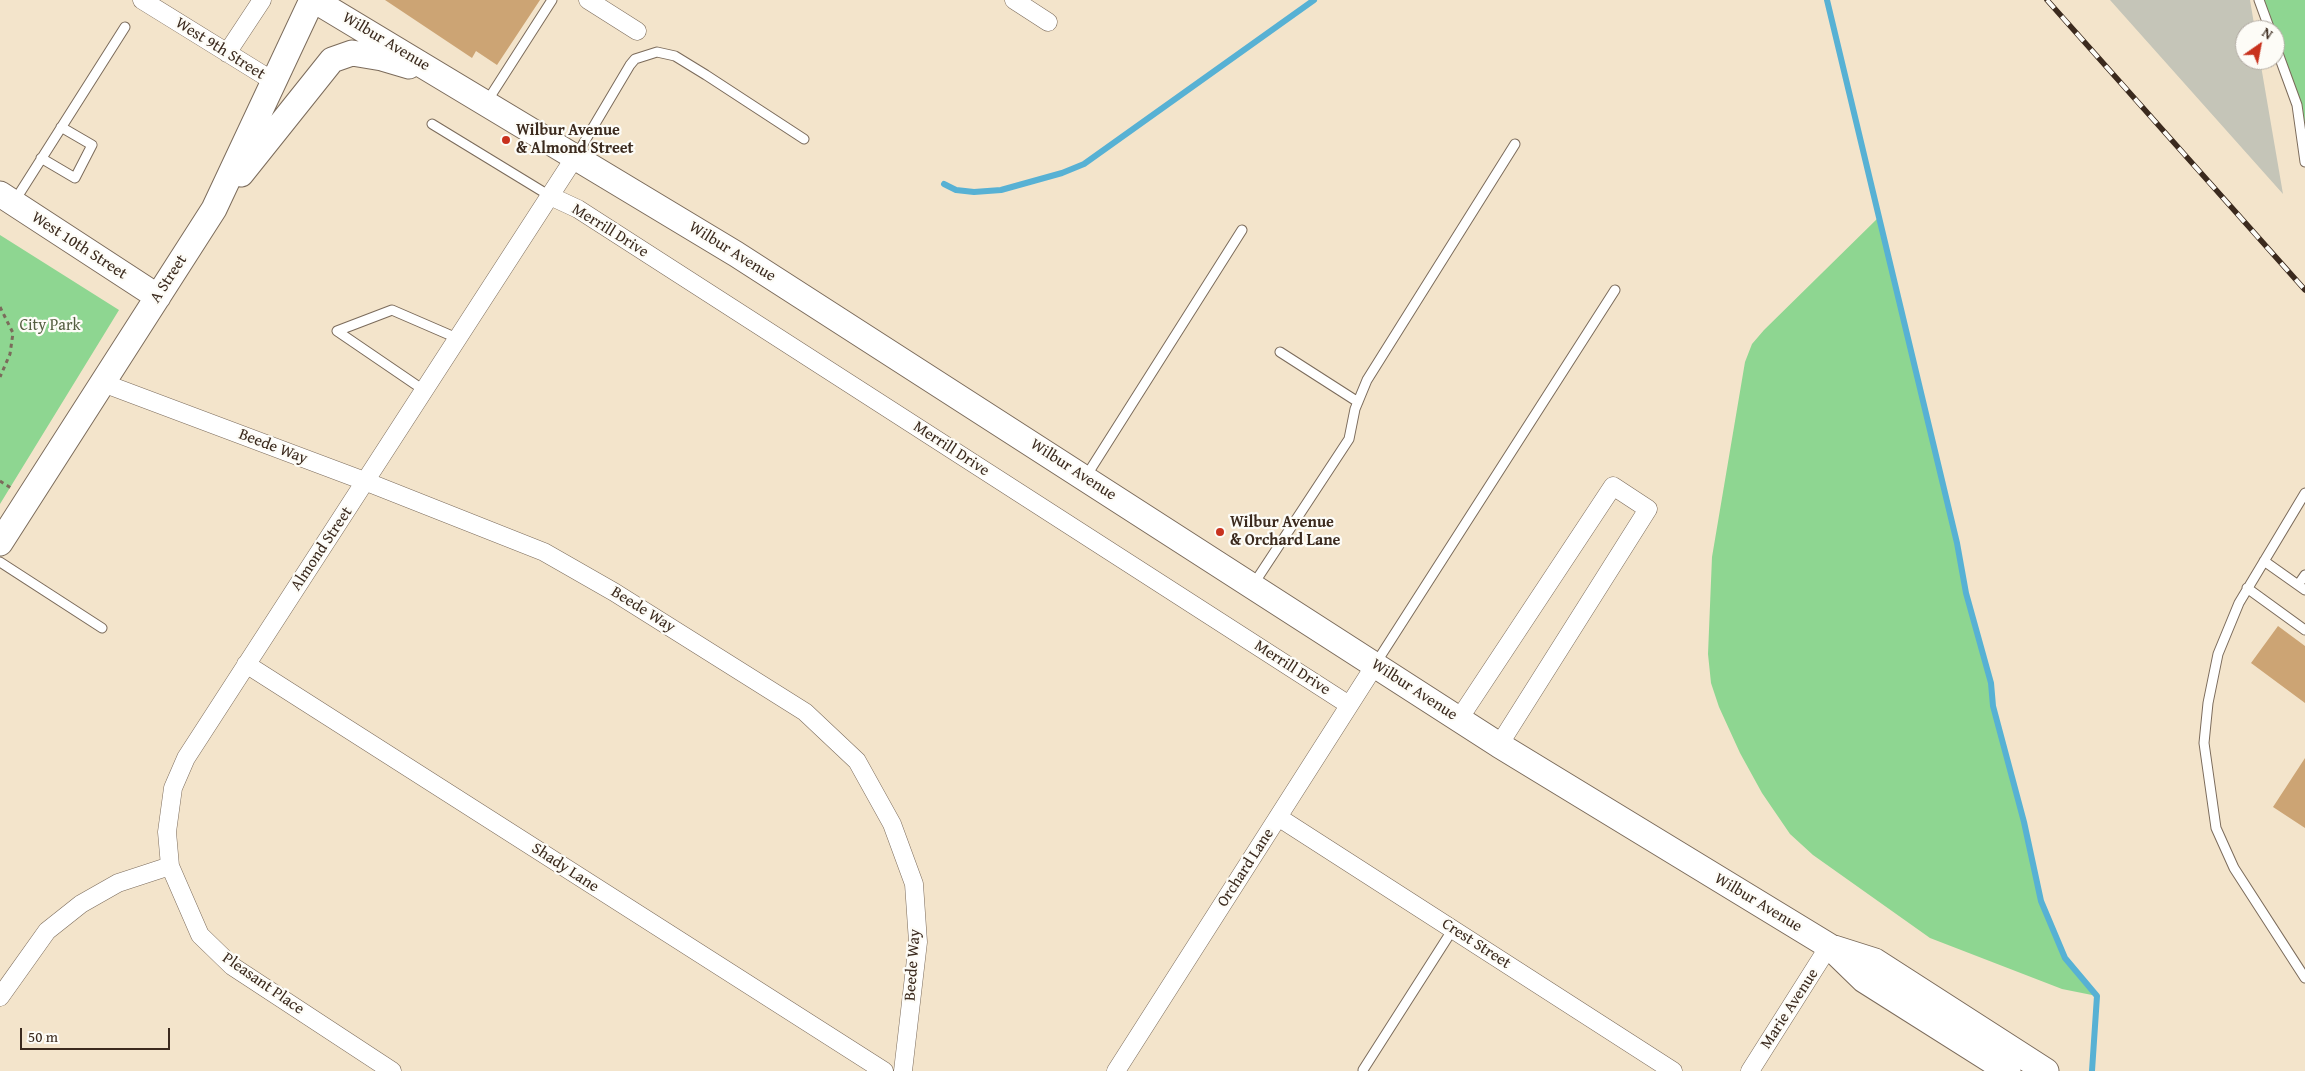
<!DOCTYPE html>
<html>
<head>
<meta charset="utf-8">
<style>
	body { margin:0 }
	#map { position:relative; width:2305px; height:1071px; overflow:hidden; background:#f3e4cb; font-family:"Gentium Book Plus",serif }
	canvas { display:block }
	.north { position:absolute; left:2235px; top:20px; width:50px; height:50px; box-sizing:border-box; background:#fdfcf7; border:1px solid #afa8a0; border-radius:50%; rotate:33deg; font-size:14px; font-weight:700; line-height:20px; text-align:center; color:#3b2a1e }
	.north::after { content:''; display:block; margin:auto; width:18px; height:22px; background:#c8321e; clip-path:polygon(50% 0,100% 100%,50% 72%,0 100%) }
	.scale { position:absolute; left:20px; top:1028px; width:150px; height:22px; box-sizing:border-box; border:2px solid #3b2a1e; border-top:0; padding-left:6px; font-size:15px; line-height:18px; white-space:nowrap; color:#3b2a1e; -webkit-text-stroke:4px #fdfcf7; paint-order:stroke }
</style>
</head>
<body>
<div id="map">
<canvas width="2305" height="1071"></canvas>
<div class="north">N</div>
<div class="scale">50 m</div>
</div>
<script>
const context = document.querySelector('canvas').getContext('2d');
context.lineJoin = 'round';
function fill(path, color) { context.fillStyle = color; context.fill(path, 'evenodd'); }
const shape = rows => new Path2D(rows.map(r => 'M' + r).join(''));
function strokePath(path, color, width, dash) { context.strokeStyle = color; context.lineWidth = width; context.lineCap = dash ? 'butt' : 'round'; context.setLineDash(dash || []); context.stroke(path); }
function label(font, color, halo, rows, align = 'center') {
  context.font = font + ' "Gentium Book Plus",serif'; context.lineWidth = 4.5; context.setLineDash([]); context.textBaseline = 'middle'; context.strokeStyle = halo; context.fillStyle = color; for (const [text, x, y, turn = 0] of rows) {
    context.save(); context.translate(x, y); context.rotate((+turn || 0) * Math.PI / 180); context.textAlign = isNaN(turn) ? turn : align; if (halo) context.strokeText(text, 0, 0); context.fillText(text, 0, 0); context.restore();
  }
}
fill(shape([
	[2110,0,2250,0,2255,30,2245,30,2245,60,2260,60,2283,194]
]), '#c5c5b8');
fill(shape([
	[2259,0,2305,0,2305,162,2297,105,2275,45,2275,30,2270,30],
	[1879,217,1957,543,1966,593,1991,683,1993,706,2024,822,2041,901,2065,958,2097,996,2062,989,1930,938,1813,855,1790,834,1762,793,1740,753,1719,707,1711,683,1708,654,1712,557,1745,362,1752,344,1764,330],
	[0,235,119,310,0,504]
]), '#8ed691');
strokePath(shape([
	[1827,0,1957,543,1966,593,1991,683,1993,706,2024,822,2041,901,2065,958,2097,996,2092,1071],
	[944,184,956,190,974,192,1001,190,1062,173,1084,164,1314,0]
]), '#57b1d4', 6);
fill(shape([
	[385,0,540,0,497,65,476,51,472,58],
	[2278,626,2305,646,2305,703,2251,663],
	[2305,758,2305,828,2273,807]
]), '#cca474');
const service = shape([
	[2259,0,2270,30],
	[2275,45,2297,105,2305,162],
	[486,103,552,0],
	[432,124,550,196],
	[576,156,630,65,635,59,657,52,675,56,706,75,804,139],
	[41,158,75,178,92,145,61,127],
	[14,202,125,27],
	[1280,352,1358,402],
	[425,391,337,331,392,310,459,339],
	[1085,478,1242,230],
	[2305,493,2239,603,2218,654,2208,703,2204,743,2216,828,2234,868,2305,978],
	[2264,561,2305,590],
	[0,562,102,628],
	[1253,585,1349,439,1355,409,1367,380,1515,144],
	[2298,585,2305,575],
	[2247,588,2305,630],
	[1376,663,1615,290],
	[1363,1070,1453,929]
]);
const minor = shape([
	[142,0,273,81],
	[588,0,637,31],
	[1014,0,1048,22],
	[227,53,262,0],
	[550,196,578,209,1349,705],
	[103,383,367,482,544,552,614,592,805,712,857,761,892,824,914,884,918,942,903,1071],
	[246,664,884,1071],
	[1459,719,1613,486,1648,509,1499,745],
	[1278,817,1673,1071],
	[170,866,200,935,232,966,392,1071],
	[0,997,47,931,81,904,118,883,170,866,167,832,173,788,186,758,575,157],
	[1116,1071,1375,665],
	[1750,1071,1829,946]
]);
const secondary = shape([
	[314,0,736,254,1499,745,1829,946,1864,980,2008,1071],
	[241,174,332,60,352,53,382,58,409,66],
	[0,194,158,297],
	[0,543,214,209,312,0],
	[1834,948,1875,961,2046,1071]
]);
strokePath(service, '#7b6b5b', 11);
strokePath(minor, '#7b6b5b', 19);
strokePath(secondary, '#7b6b5b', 27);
strokePath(shape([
	[0,307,13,333,10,354,0,377],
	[0,481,11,488]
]), '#7b6b5b', 3, [4, 4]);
strokePath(service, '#fff', 9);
strokePath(minor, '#fff', 18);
strokePath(secondary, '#fff', 25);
const rail = shape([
	[2047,0,2305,290]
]);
strokePath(rail, '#3b2a1e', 5.5);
strokePath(rail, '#fdfcf7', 4, [11]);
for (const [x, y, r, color] of [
	[506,140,5,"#c8321e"],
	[1220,532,5,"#c8321e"]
]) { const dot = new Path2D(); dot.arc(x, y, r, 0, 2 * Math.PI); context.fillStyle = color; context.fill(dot); strokePath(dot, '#fdfcf7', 2); }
label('16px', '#3b2a1e', '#fdfcf7', [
	["Wilbur Avenue",386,42,31],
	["West 9th Street",220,49,32],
	["Merrill Drive",610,231,32],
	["West 10th Street",79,246,33],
	["Wilbur Avenue",732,252,32],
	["A Street",169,279,-57],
	["Beede Way",273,447,21],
	["Merrill Drive",951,449,33],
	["Wilbur Avenue",1073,470,33],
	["Almond Street",322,549,-56],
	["Beede Way",643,610,32],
	["Merrill Drive",1292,668,33],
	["Wilbur Avenue",1414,690,33],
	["Shady Lane",565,868,33],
	["Orchard Lane",1246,868,-57],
	["Wilbur Avenue",1758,903,31],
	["Crest Street",1476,944,33],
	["Beede Way",913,965,-86],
	["Pleasant Place",263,984,35],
	["Marie Avenue",1790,1009,-57]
]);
label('bold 16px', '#3b2a1e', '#fdfcf7', [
	["Wilbur Avenue",516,131],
	["& Almond Street",516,149],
	["Wilbur Avenue",1230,523],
	["& Orchard Lane",1230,541]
], 'left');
label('16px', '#545e40', '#fdfcf7', [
	["City Park",50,326]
]);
</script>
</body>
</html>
